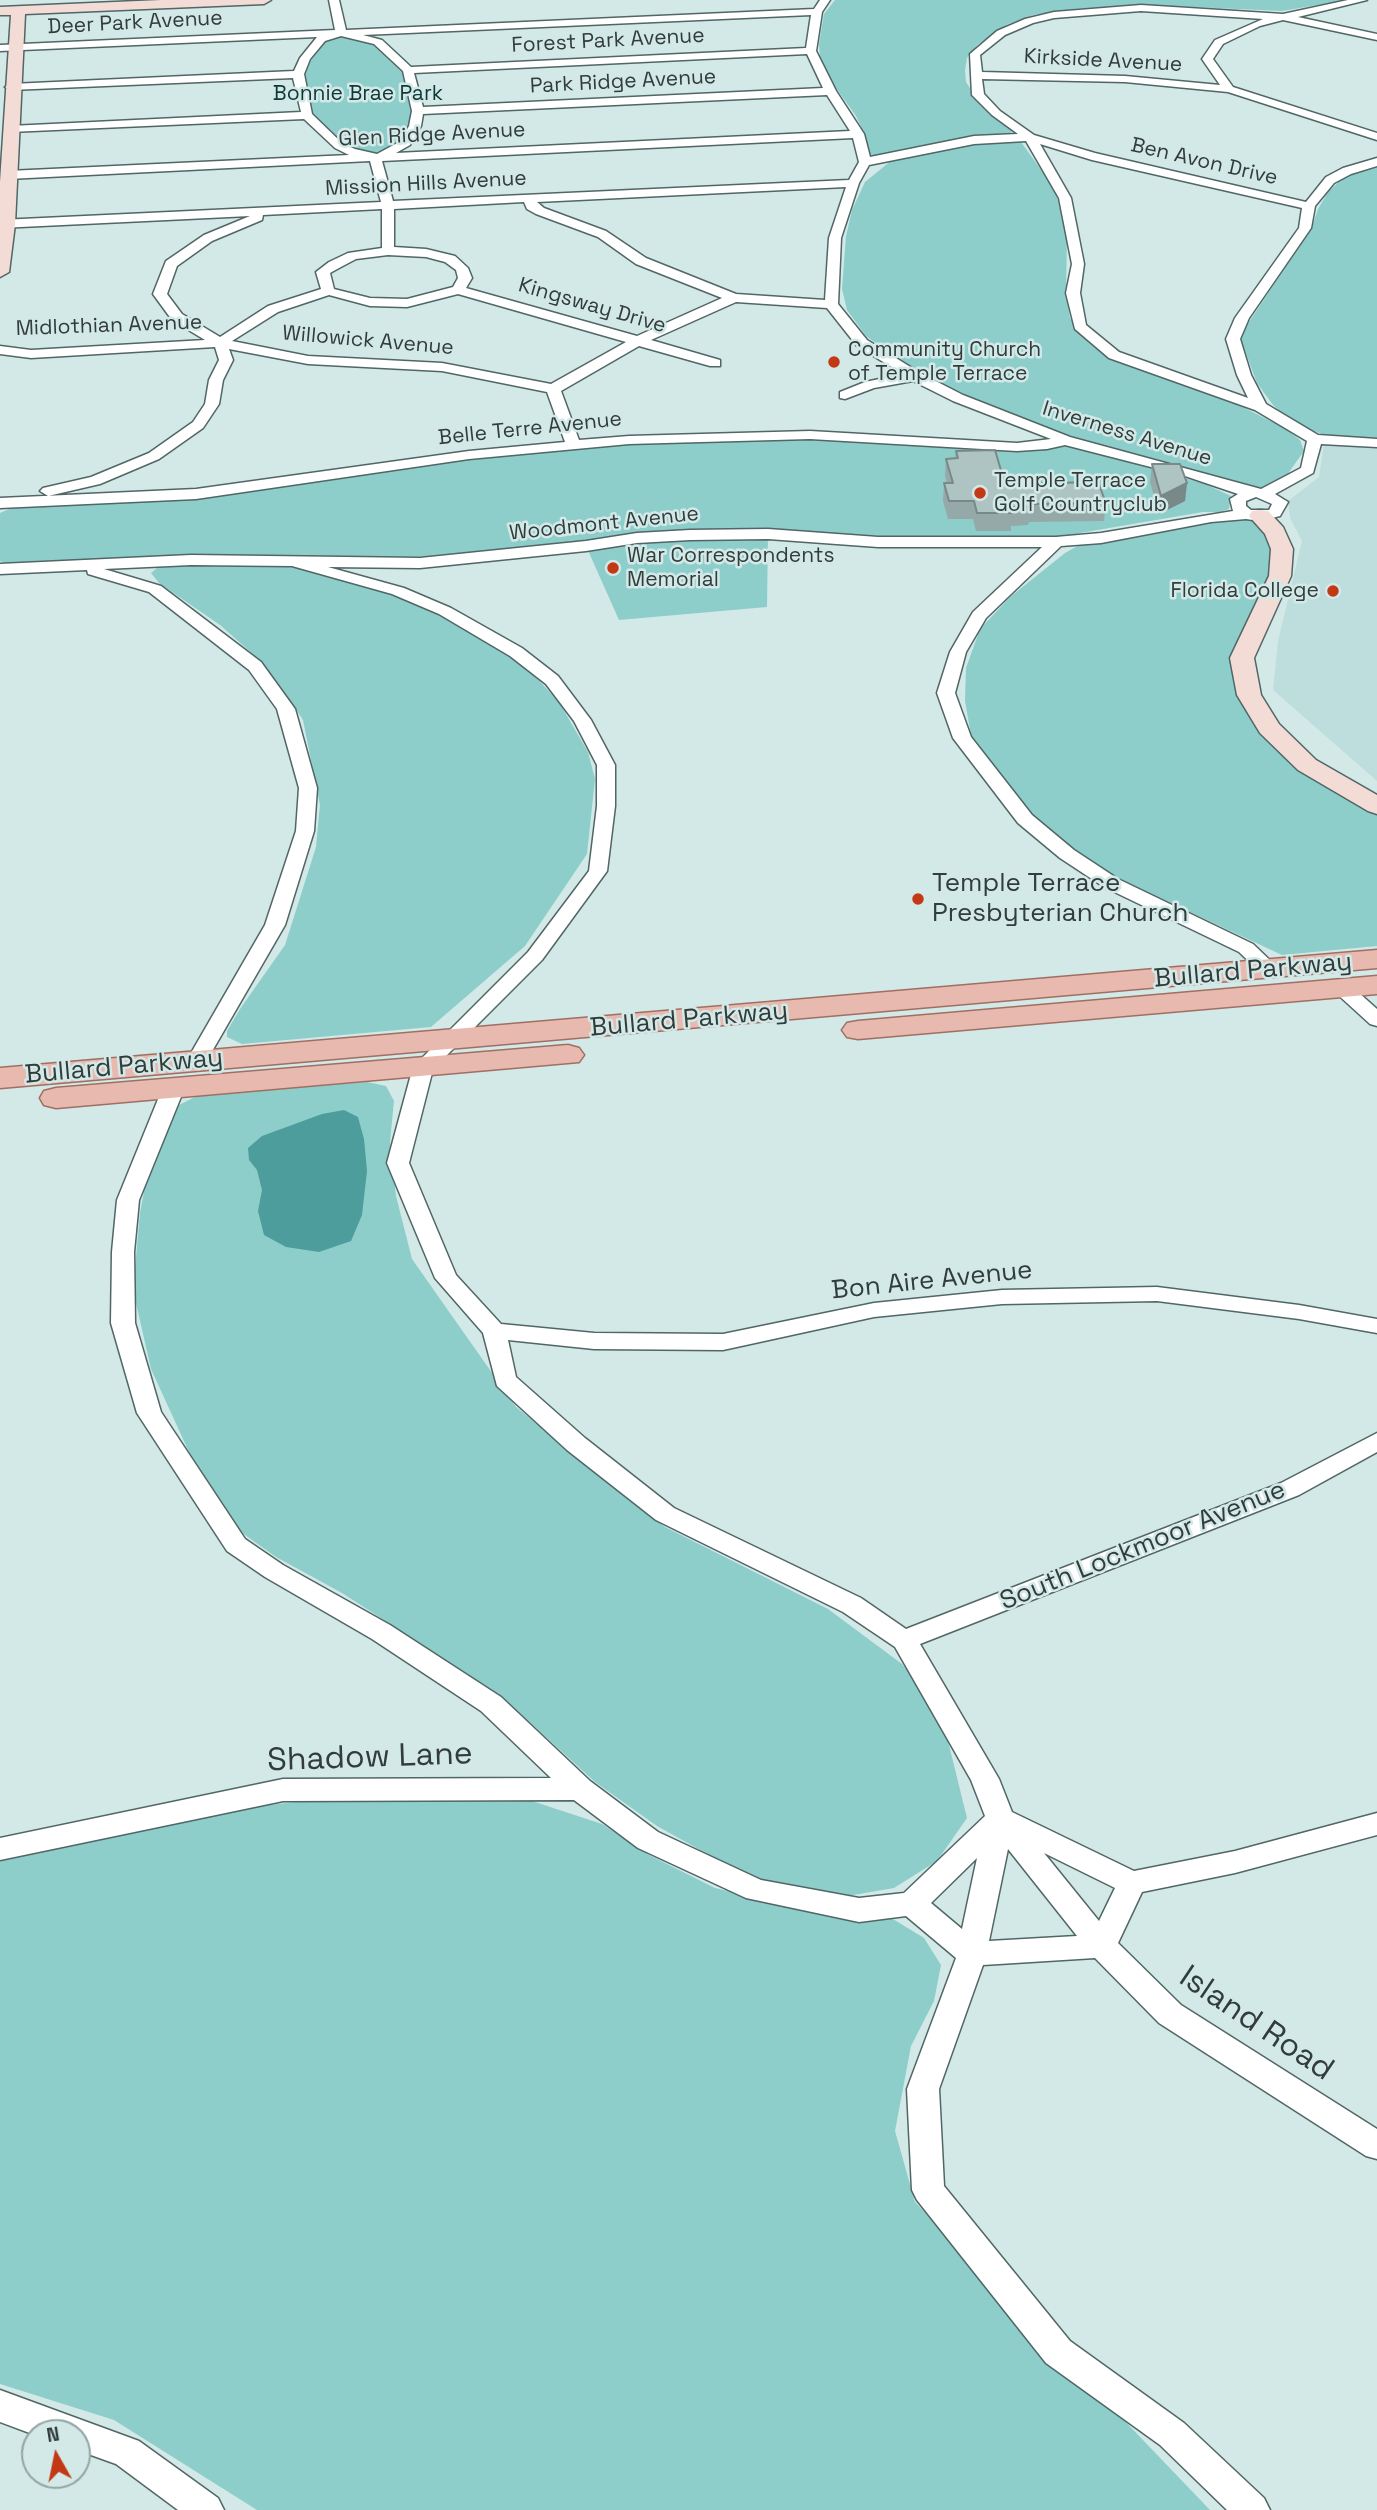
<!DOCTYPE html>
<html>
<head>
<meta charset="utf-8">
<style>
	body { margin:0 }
	#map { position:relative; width:1377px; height:2510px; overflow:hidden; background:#d2e9e8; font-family:"Space Grotesk",sans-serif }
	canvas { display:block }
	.north { position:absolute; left:21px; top:2419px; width:70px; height:70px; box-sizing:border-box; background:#d2e9e8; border:2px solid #92a4a3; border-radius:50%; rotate:351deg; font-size:19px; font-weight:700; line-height:28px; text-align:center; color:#323c3b }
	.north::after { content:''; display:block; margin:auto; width:24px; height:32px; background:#c33915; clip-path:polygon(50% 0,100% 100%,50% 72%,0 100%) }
</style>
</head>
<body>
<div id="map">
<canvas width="1377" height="2510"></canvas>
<div class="north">N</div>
</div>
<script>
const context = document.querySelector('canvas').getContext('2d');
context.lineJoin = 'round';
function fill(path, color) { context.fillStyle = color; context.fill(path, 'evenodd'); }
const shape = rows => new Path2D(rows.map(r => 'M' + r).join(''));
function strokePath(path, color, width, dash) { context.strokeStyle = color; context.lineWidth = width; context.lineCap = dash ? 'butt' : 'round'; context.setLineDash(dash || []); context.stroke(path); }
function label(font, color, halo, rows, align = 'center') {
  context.font = font + ' "Space Grotesk",sans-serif'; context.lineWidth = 5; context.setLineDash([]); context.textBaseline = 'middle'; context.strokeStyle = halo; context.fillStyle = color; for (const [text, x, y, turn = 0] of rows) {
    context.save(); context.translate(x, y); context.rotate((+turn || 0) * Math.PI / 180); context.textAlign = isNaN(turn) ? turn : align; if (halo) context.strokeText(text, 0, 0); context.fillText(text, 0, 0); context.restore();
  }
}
fill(shape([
	[1324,443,1377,446,1377,781,1273,690,1278,641,1302,541,1290,518,1288,501,1319,477]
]), '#bededd');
fill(shape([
	[835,0,1347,0,1282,11,1148,5,1075,9,1033,15,1008,24,977,45,967,58,965,70,966,82,974,94,1012,131,1008,135,884,156,873,156,867,152,864,133,856,116,826,74,820,57,819,44,824,14],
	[339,35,375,43,402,70,412,111,408,126,401,142,379,154,371,155,343,145,313,115,303,74,321,44,329,37],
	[1004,140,1021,142,1055,189,1067,236,1066,291,1070,318,1085,337,1110,356,1235,403,1288,430,1300,440,1304,451,1282,482,1269,489,1252,491,1058,432,978,401,935,381,910,368,866,336,847,310,842,289,846,236,852,210,865,182,892,160,949,147],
	[1377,165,1377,438,1328,436,1293,424,1273,405,1257,383,1241,340,1245,328,1312,227,1318,209,1328,192,1344,177],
	[810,438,1008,451,1073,446,1205,484,1231,496,1229,509,1219,512,1203,512,1080,533,1067,538,990,540,718,530,622,535,526,549,451,556,7,564,0,561,0,513,14,507,225,494,456,460,570,447],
	[1241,517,1260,521,1275,555,1237,692,1257,728,1281,752,1321,782,1377,815,1377,946,1282,955,1117,878,1076,853,1031,814,971,735,965,701,966,668,980,629,1010,597,1065,553,1081,544],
	[768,534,767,607,619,620,586,546,637,538],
	[176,564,276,565,330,573,380,588,432,609,521,661,559,702,588,752,595,779,587,854,525,946,431,1027,242,1044,227,1037,227,1031,240,1009,285,945,316,847,320,805,303,720,294,706,264,664,220,625,159,583,151,573,157,568],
	[367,1082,386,1086,394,1101,390,1142,396,1196,412,1259,516,1407,665,1527,828,1609,902,1664,931,1699,948,1741,967,1818,937,1861,894,1888,830,1899,751,1878,657,1826,595,1782,499,1694,342,1593,276,1557,238,1530,189,1452,151,1369,133,1290,140,1213,146,1181,179,1105,199,1095],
	[474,1794,529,1800,602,1824,649,1855,715,1888,809,1910,888,1916,924,1938,941,1965,934,2001,911,2046,895,2131,915,2202,1210,2510,257,2510,114,2420,0,2384,0,1857,250,1807,332,1798]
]), '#8dcecb');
fill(shape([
	[344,1110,358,1117,364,1139,367,1171,362,1215,351,1241,319,1252,286,1247,264,1235,258,1211,262,1190,257,1170,249,1160,248,1148,262,1136,322,1114]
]), '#4c9d9b');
const street = shape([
	[329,0,339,0,346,30,814,9,820,0,830,0,822,12,816,51,836,91,864,134,870,157,974,136,1018,134,992,115,972,95,970,54,997,31,1025,19,1054,12,1141,5,1283,14,1348,0,1367,0,1298,17,1377,34,1377,40,1283,20,1260,26,1223,44,1213,59,1233,87,1377,133,1377,140,1228,92,1125,82,982,79,984,94,1000,111,1034,135,1095,153,1306,202,1326,177,1343,168,1377,158,1377,166,1351,174,1334,183,1315,206,1311,228,1249,318,1240,339,1251,375,1266,404,1318,435,1377,439,1377,447,1321,444,1313,473,1275,494,1288,502,1280,516,1260,521,1246,519,1211,522,1101,543,1061,546,986,618,966,652,955,693,971,737,1032,815,1074,850,1118,879,1253,944,1275,965,1278,969,1275,973,1261,973,1239,952,1104,887,1060,858,1018,823,953,738,937,693,950,652,973,612,1042,547,878,547,768,539,690,540,637,543,586,551,420,568,328,567,404,588,451,608,522,648,558,676,591,720,615,765,615,806,607,871,542,960,433,1069,409,1163,456,1275,501,1324,594,1333,723,1334,874,1303,1002,1290,1157,1287,1299,1305,1377,1319,1377,1333,1299,1319,1157,1301,1002,1304,874,1317,723,1350,594,1349,508,1340,516,1377,585,1438,674,1508,861,1598,906,1629,1281,1483,1377,1433,1377,1452,1299,1495,920,1644,999,1779,1012,1812,1134,1871,1235,1851,1377,1813,1377,1835,1235,1873,1142,1892,1118,1943,1181,2005,1377,2129,1377,2159,1366,2156,1159,2023,1095,1958,983,1965,939,2089,944,2186,1070,2341,1184,2423,1264,2498,1270,2510,1227,2510,1160,2445,1046,2363,917,2200,912,2190,907,2089,956,1958,906,1916,859,1922,746,1898,638,1848,574,1800,283,1801,0,1860,0,1838,283,1779,551,1778,481,1711,372,1639,265,1577,227,1551,137,1413,111,1323,112,1252,117,1200,163,1087,167,1083,174,1081,181,1083,185,1087,139,1200,134,1252,135,1323,161,1412,245,1539,283,1565,390,1625,501,1697,590,1781,658,1832,761,1880,859,1898,904,1893,985,1816,971,1780,895,1647,843,1612,656,1520,567,1450,497,1386,483,1333,435,1278,387,1163,413,1067,528,952,589,871,597,806,597,765,574,721,546,684,510,656,439,614,392,594,292,566,191,565,104,569,161,586,261,662,295,709,317,788,314,831,285,925,207,1060,204,1064,197,1066,190,1064,187,1060,265,925,296,831,299,788,277,709,249,670,149,592,88,574,87,570,0,574,0,564,191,555,420,558,586,541,637,533,690,530,768,529,878,537,1056,537,1101,533,1233,511,1230,499,1238,494,1182,475,1065,445,1047,449,1017,451,810,439,629,444,469,459,196,499,0,508,0,498,196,489,469,451,565,442,547,392,442,371,308,364,229,349,233,360,223,380,219,404,203,428,159,459,100,484,48,496,40,491,43,488,91,477,149,453,193,422,205,404,209,380,219,360,215,347,31,358,0,354,0,346,31,350,205,340,172,320,153,294,166,261,204,235,250,216,0,228,0,220,381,202,370,161,8,179,2,175,8,171,349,155,335,148,304,119,10,132,4,129,10,126,301,112,293,78,11,90,5,87,11,84,294,71,300,58,317,37,0,51,0,45,335,30,329,0],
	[1141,11,1263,19,1215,40,1202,59,1220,85,1125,76,982,72,980,55,1005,35,1033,23,1054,18,1141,11],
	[811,15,806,48,411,67,382,40,363,35,811,15],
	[341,36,374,44,403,71,412,111,409,126,401,141,377,154,355,149,343,144,312,114,304,74,310,59,325,41,341,36],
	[807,54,823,88,423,107,414,73,807,54],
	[827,95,850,131,396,153,410,145,421,126,423,114,827,95],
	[853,138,859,162,849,180,393,201,382,161,853,138],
	[1026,141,1059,198,1072,264,1066,293,1075,329,1109,358,1255,410,1307,441,1301,468,1261,489,1070,437,963,395,920,373,867,340,838,304,841,238,859,183,869,165,974,144,1026,141],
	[1040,144,1092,160,1302,208,1299,228,1235,318,1226,339,1237,375,1248,398,1119,352,1086,325,1080,293,1084,264,1071,198,1040,144],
	[846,187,829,238,825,300,736,294,646,258,606,231,544,208,537,202,846,187],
	[524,202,527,209,536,214,598,237,636,264,722,298,637,336,466,288,472,278,468,268,455,256,426,249,394,247,394,209,524,202],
	[382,209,382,248,348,253,329,262,316,272,321,289,268,306,220,337,182,314,167,294,177,266,212,241,262,220,263,215,382,209],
	[388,255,426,257,445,262,456,270,458,278,453,287,407,299,370,298,334,289,330,273,339,268,356,259,388,255],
	[458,294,626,342,551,384,442,363,308,356,232,341,278,312,329,295,370,306,407,307,458,294],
	[736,302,827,308,857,346,903,374,865,382,840,392,840,398,845,399,874,388,913,381,953,401,1051,439,1017,443,810,431,629,436,579,440,561,391,639,346,710,366,720,366,720,360,651,340,736,302],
	[1256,497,1272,504,1269,510,1251,510,1246,506,1246,501,1256,497],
	[1008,1849,1077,1936,989,1941,1008,1849],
	[1044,1853,1115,1888,1099,1921,1044,1853],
	[977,1858,962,1929,931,1903,977,1858],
	[1343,983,1350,985,1377,1009,1377,1026,1370,1024,1336,993,1333,989,1336,985,1343,983],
	[0,2390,139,2441,218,2498,224,2510,178,2510,116,2464,77,2450,77,2433,35,2435,0,2422,0,2390]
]);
const secondary = shape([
	[161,0,271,0,264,4,25,14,15,224,9,272,0,277,0,182,11,15,0,15,0,7,161,0],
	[1260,510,1268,511,1283,527,1293,549,1291,576,1254,658,1261,695,1279,724,1316,760,1377,795,1377,814,1368,811,1298,770,1260,733,1237,695,1230,658,1269,576,1271,549,1265,534,1249,516,1252,511,1260,510]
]);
const primary = shape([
	[1377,950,1377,968,0,1088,0,1068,1377,950],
	[1377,976,1377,994,858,1039,847,1037,842,1030,847,1023,858,1021,1377,976],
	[568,1045,579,1048,584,1055,579,1062,56,1108,44,1105,40,1098,44,1091,56,1088,568,1045]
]);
strokePath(street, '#516665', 3);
strokePath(secondary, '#516665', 3);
strokePath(primary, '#9f6f63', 3);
fill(street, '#fff');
fill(secondary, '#f4dcd6');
fill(primary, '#e8b9ae');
fill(shape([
	[956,451,1005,484,1106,503,1104,521,1029,522,1028,525,1011,526,1011,531,976,531,973,519,948,519,943,501,944,483,947,483,945,476,946,459,955,458],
	[1152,464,1187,483,1185,501,1159,514,1150,482]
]), '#95a9a8');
fill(shape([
	[1187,483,1185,501,1159,514,1161,496]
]), '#798988');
const building = shape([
	[995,450,1005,484,1098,482,1106,503,1029,504,1030,507,1011,507,1012,513,977,513,974,501,949,501,944,483,953,483,946,459,958,458,956,451,995,450],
	[1152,464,1180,464,1187,483,1161,496,1152,464]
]);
fill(building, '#adc4c3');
strokePath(building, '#798988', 2);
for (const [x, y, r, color] of [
	[834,362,7,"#c33915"],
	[980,493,7,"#c33915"],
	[613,568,7,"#c33915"],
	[1333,591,7,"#c33915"],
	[918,899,7,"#c33915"]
]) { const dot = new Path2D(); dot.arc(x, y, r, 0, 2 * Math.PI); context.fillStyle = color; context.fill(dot); strokePath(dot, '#d2e9e8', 2.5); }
label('21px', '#323c3b', '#d2e9e8', [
	["Deer Park Avenue",135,23,-3],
	["Forest Park Avenue",608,41,-3],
	["Kirkside Avenue",1103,61,3],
	["Park Ridge Avenue",623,82,-3],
	["Glen Ridge Avenue",432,135,-3],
	["Ben Avon Drive",1204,162,13],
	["Mission Hills Avenue",426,184,-3],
	["Kingsway Drive",592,306,16],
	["Midlothian Avenue",109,326,-2],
	["Willowick Avenue",368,341,5],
	["Belle Terre Avenue",530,429,-6],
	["Inverness Avenue",1127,434,17],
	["Woodmont Avenue",604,524,-6]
]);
label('21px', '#0f3736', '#d2e9e8', [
	["Bonnie Brae Park",358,94]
]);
label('21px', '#323c3b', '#d2e9e8', [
	["Community Church",848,350],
	["of Temple Terrace",848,374],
	["Temple Terrace",994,481],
	["Golf Countryclub",994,505],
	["War Correspondents",627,556],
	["Memorial",627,580],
	["Florida College",1319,591,"right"]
], 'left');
label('26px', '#323c3b', '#d2e9e8', [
	["Temple Terrace",932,884],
	["Presbyterian Church",932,914]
], 'left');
label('26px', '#323c3b', '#d2e9e8', [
	["Bullard Parkway",1253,971,-5],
	["Bullard Parkway",689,1020,-5],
	["Bullard Parkway",124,1067,-5],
	["Bon Aire Avenue",932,1281,-6],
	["South Lockmoor Avenue",1143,1546,-22]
]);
label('32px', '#323c3b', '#d2e9e8', [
	["Shadow Lane",370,1758,-2],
	["Island Road",1256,2024,34]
]);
</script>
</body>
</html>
